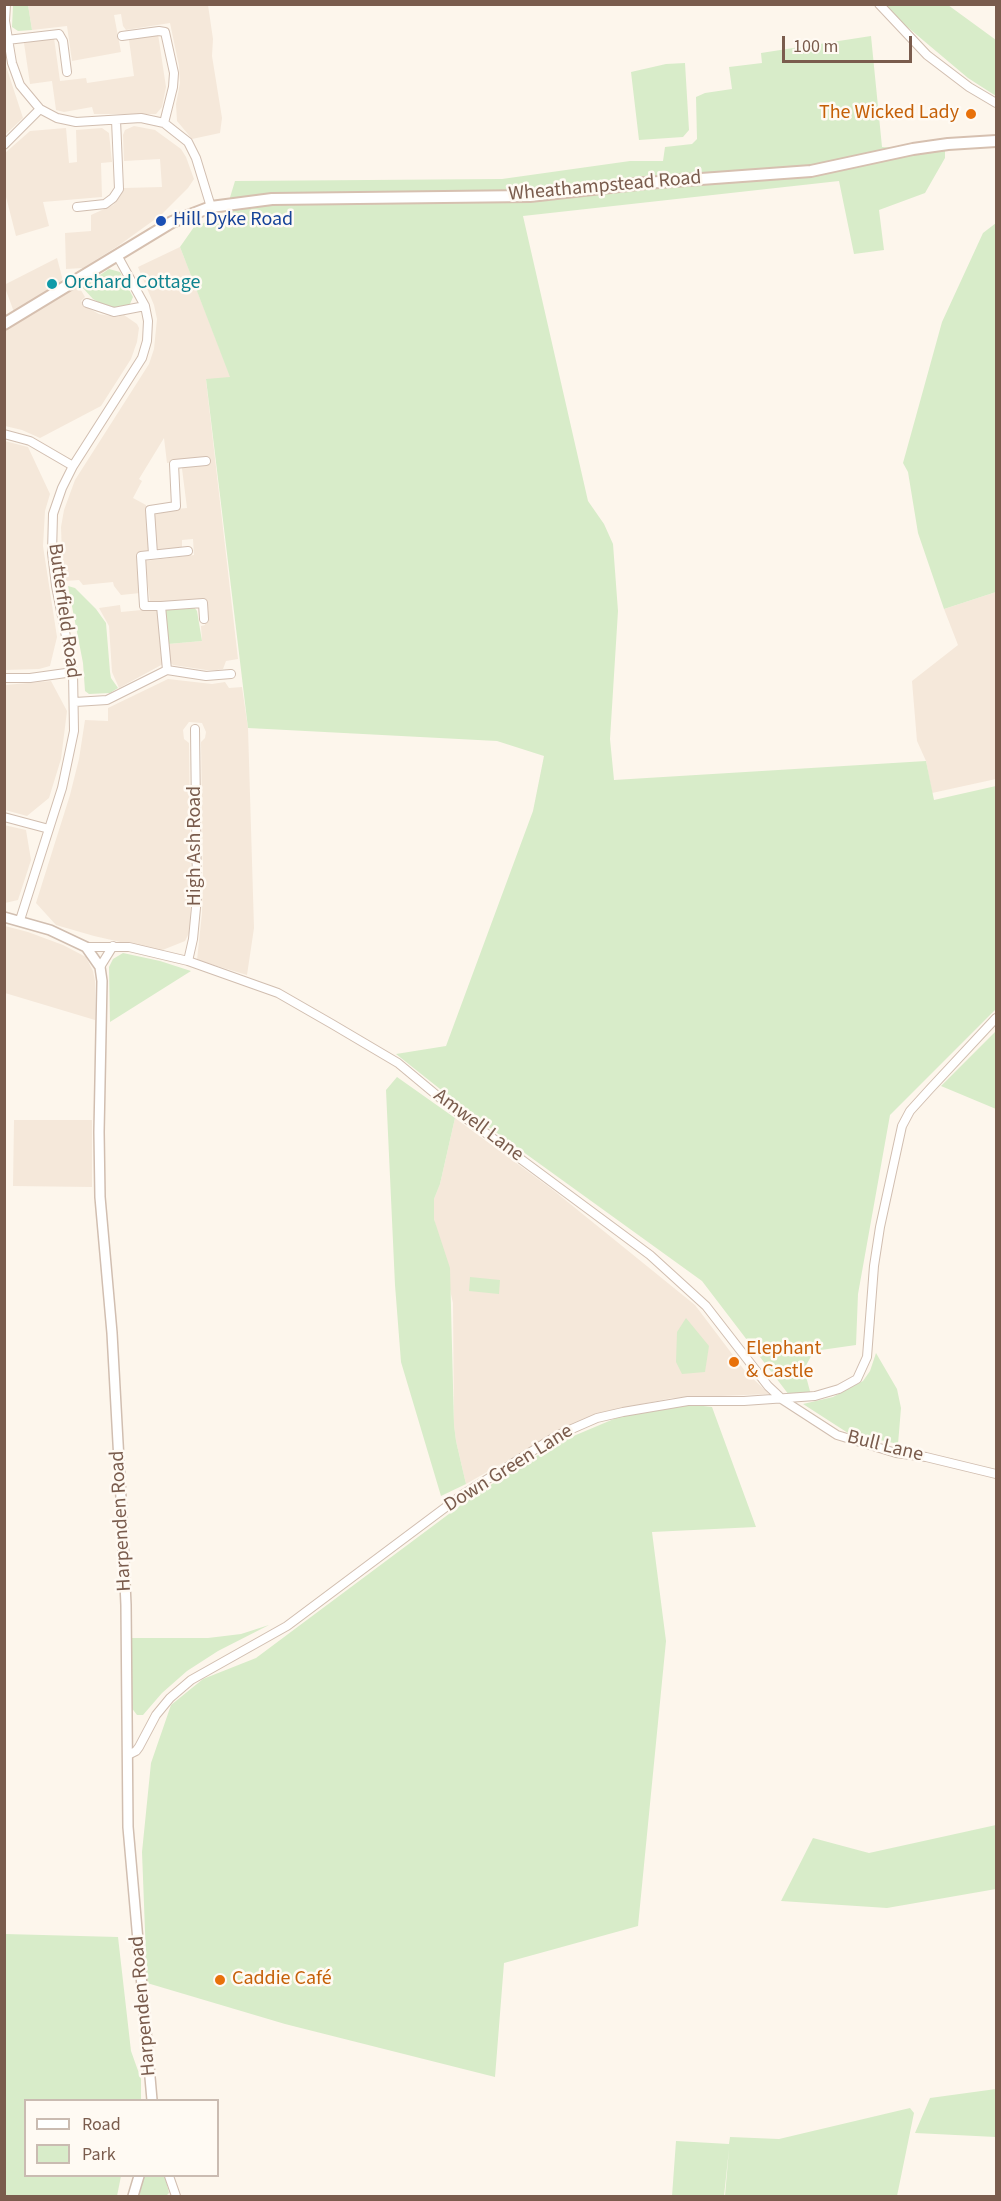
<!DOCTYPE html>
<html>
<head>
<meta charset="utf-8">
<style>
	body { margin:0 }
	#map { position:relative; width:1001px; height:2201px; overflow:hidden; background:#fdf6ec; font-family:"Source Sans 3",sans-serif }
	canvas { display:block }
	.frame { position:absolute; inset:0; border:6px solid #7a5c4d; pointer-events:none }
	.legend { position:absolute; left:24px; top:2099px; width:195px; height:78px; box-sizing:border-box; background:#fffaf3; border:2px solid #cabbb1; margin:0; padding:8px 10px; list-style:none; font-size:18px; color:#7a5c4d }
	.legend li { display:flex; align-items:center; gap:12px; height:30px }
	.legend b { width:30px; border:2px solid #cabbb1 }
	.scale { position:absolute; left:782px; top:36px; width:130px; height:27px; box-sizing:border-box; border:3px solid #7a5c4d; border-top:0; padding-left:8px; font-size:18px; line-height:21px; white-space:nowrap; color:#7a5c4d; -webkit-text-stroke:4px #fffaf3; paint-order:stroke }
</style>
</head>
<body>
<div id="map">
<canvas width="1001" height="2201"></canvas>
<div class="frame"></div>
<ul class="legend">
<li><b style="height:8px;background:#fff"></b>Road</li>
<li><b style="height:16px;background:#d8ecc9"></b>Park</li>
</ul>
<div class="scale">100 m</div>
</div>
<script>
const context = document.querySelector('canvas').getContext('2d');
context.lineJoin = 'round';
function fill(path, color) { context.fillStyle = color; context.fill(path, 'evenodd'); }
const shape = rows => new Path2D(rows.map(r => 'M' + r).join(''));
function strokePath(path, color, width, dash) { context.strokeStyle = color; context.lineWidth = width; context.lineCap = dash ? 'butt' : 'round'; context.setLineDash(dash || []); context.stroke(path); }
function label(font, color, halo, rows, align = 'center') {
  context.font = font + ' "Source Sans 3",sans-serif'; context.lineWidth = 5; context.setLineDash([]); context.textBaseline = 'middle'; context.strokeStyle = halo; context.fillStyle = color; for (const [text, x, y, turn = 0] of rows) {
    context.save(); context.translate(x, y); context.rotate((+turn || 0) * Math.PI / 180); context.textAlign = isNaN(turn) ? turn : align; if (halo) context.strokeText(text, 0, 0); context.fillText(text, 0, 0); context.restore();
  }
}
fill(shape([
	[28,5,208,5,213,39,212,56,222,118,220,133,192,139,177,121,176,104,180,83,179,66,170,23,126,30,123,26,121,14,114,15,121,52,72,61,67,26,32,30],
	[158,34,166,87,162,107,156,114,94,114,92,107,64,112,56,110,52,81,30,84,24,43,54,38,60,81,86,78,87,83,134,76,129,40],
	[5,63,23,118,5,135,4,135],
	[134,126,155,130,181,149,186,157,194,179,188,188,161,215,118,246,83,268,66,269,65,233,91,231,91,215,113,205,120,196,124,188,162,187,160,159,124,161,123,135,125,130],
	[66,128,69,163,77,162,76,130,102,128,109,133,112,162,101,163,102,197,43,202,49,226,16,236,5,193,5,153,30,131],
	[180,247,231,378,206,380,238,659,226,661,223,669,217,670,206,670,173,665,170,662,168,644,202,641,201,626,205,625,203,601,150,602,145,561,194,555,193,539,182,540,182,548,160,551,156,547,153,513,157,511,187,508,181,461,167,463,164,438,139,479,142,481,133,498,146,505,150,547,148,551,137,554,140,593,121,595,114,586,113,582,83,585,79,580,65,581,62,556,61,527,64,510,75,480,149,364,154,349,157,319,154,305,138,267],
	[57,258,62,277,61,284,14,312,4,285],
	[78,285,85,297,81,301,88,308,99,314,116,317,124,315,137,324,139,328,137,342,131,359,101,406,40,438,22,430,5,426,5,330],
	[5,441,28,447,50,494,45,511,43,546,57,637,50,666,39,669,5,670],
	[996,592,996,779,932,793,926,761,917,741,912,681,958,645,944,609],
	[120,605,121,612,152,609,157,611,163,664,119,688,112,672,109,626,99,608],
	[168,679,212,684,225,682,229,688,242,687,248,728,254,928,247,975,197,960,202,913,203,879,201,742,205,738,206,732,202,723,189,722,183,730,184,739,189,743,191,893,190,931,185,941,160,951,94,936,56,925,36,903,70,795,79,759,85,720,108,721,108,708],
	[51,681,67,711,61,759,49,798,27,816,5,810,5,685],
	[4,825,26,830,31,860,18,900,5,903],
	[5,926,28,932,63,945,86,957,93,971,95,981,95,1020,5,993],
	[455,1118,553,1190,695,1305,745,1371,769,1394,672,1398,608,1411,555,1433,466,1484,456,1441,454,1425,453,1303,434,1219,434,1199,440,1184],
	[14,1120,92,1120,92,1187,13,1186]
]), '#f5e8da');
fill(shape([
	[13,5,28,5,32,30,18,31,12,27],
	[886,5,948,5,996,40,996,96,968,78,905,25],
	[871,36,882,147,945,151,945,158,925,193,879,210,884,250,854,254,839,181,523,216,588,501,604,524,613,544,618,611,610,739,614,780,926,761,934,800,996,786,996,1009,890,1115,858,1294,856,1345,814,1351,804,1369,811,1395,789,1395,702,1281,479,1120,396,1054,446,1046,533,811,544,756,497,741,248,728,206,379,230,377,180,247,194,227,225,214,235,181,502,179,630,161,663,161,665,147,692,144,697,139,696,97,705,93,732,89,729,67,762,63,761,53],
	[685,63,689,130,683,137,639,140,631,72,666,64],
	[996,223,996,592,944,609,918,533,908,472,903,463,942,322,983,233],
	[109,269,120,272,133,297,130,304,123,308,114,309,107,307,93,299,82,287],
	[68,586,75,588,96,609,106,623,110,672,111,678,118,688,110,693,89,694,85,691,83,663],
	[194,607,197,611,202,641,168,644,165,610,168,608],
	[123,953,160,961,191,971,110,1022,109,967,113,959],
	[996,1031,996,1109,941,1086],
	[397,1077,455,1118,440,1184,434,1199,434,1219,450,1268,454,1425,456,1441,466,1484,441,1496,401,1362,395,1285,386,1090],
	[470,1277,500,1280,499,1294,469,1291],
	[686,1318,709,1346,705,1372,682,1374,676,1362,677,1332],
	[876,1353,897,1389,901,1408,898,1444,848,1433,803,1404,833,1397,863,1381,870,1371],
	[686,1404,712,1407,756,1527,652,1532,666,1641,638,1926,504,1963,495,2077,285,2024,147,1983,142,1852,151,1763,171,1705,203,1679,256,1658,473,1496,557,1443,628,1413],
	[269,1625,218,1651,187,1671,162,1693,143,1715,137,1715,131,1707,130,1638,208,1638,241,1634],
	[996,1825,996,1889,887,1908,781,1901,813,1838,869,1853],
	[5,1934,118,1937,131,2051,141,2079,141,2100,26,2100,26,2176,121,2176,117,2196,5,2196],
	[996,2089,996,2137,915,2133,930,2098],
	[910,2108,914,2113,897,2196,725,2196,729,2149,724,2196,672,2196,676,2141,729,2144,730,2137,779,2139],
	[143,2176,165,2176,169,2193,166,2196,139,2196]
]), '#d8ecc9');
const minor = shape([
	[6,4,5,21,12,63,20,85,40,109,57,118,76,122,141,118,164,123,188,142,196,158,211,207],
	[879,4,927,55,969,87,996,103],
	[122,36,159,31,165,32,174,73,173,87,164,123],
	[7,40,59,34,63,41,67,72],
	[4,145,40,109],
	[77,207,105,204,113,198,119,189,116,120],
	[87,303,114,312,145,306],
	[4,434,30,441,73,466],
	[153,554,150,510,176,506,174,464,206,461],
	[161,606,144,606,141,556,188,551],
	[167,670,161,606,203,603,204,619],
	[4,678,30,678,73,672],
	[75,702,107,700,167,670,206,676,231,674],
	[4,817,49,829],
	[20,920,62,788,74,731,73,672,56,586,52,553,53,514,62,488,73,466,142,358,147,341,148,321,145,306,117,255],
	[86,947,129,947,188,961,278,993,332,1024,398,1063,452,1108,650,1255,706,1306,768,1386,783,1400,837,1435,896,1453,926,1457,996,1474],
	[188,961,193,939,197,897,195,729],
	[100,967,113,946],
	[128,1755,136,1751,139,1747,156,1715,170,1698,191,1680,287,1626,462,1495,558,1435,597,1418,623,1412,688,1401,744,1401,815,1396,839,1389,857,1379,867,1357,874,1266,880,1227,902,1126,910,1111,929,1090,996,1018],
	[169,2176,176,2196]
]);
const tertiary = shape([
	[4,917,50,930,86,947,100,967,102,981,99,1132,100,1197,112,1333,122,1516,126,1605,128,1827,152,2100],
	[133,2196,139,2176]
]);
const secondary = shape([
	[4,324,172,222,211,207,272,199,530,196,646,183,811,171,913,149,948,144,996,141]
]);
strokePath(minor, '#d1beb0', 10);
strokePath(tertiary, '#d1beb0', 12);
strokePath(secondary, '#d6c0b0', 14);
strokePath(minor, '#fff', 8);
strokePath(tertiary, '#fff', 9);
strokePath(secondary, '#fff', 10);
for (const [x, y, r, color] of [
	[971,114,6,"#e8710a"],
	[161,221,6,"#1a4fb4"],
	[52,284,6,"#0f9aa8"],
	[734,1362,6,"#e8710a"],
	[220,1980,6,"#e8710a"]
]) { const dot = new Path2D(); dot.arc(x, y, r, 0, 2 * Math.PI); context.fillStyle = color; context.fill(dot); strokePath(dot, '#fffaf3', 2); }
label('20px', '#c56008', '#fffaf3', [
	["The Wicked Lady",959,114,"right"],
	["Elephant",746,1350],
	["& Castle",746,1373],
	["Caddie Café",232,1980]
], 'left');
label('20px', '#7a5c4d', '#fffaf3', [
	["Wheathampstead Road",605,187,-5],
	["Butterfield Road",63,611,82],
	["High Ash Road",196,846,-90],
	["Amwell Lane",478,1126,37],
	["Bull Lane",885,1447,14],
	["Down Green Lane",509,1469,-32],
	["Harpenden Road",122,1521,-93],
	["Harpenden Road",144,2006,-95]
]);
label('20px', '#164399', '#fffaf3', [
	["Hill Dyke Road",173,221]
], 'left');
label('20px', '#0d838f', '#fffaf3', [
	["Orchard Cottage",64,284]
], 'left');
</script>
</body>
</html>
